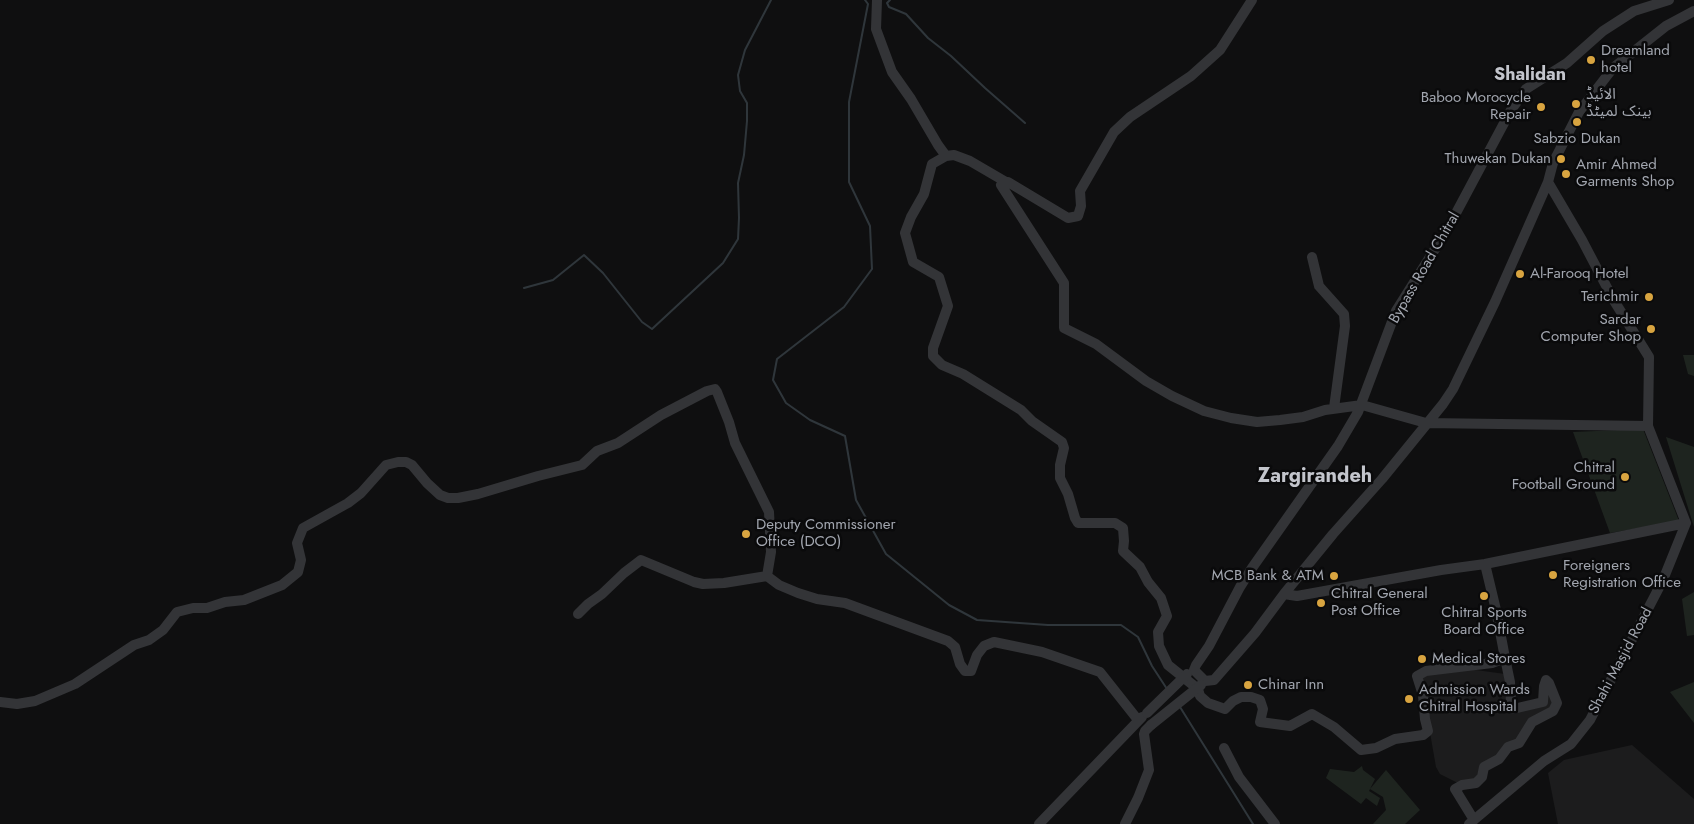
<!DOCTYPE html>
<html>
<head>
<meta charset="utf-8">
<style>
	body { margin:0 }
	canvas { display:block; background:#0f0f10 }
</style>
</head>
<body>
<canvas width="1694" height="824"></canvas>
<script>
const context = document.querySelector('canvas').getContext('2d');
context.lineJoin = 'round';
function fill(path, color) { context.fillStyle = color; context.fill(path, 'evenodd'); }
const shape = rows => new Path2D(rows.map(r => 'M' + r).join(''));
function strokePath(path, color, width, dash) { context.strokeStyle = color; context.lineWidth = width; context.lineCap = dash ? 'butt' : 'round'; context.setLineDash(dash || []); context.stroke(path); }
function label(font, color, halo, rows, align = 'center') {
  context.font = font + ' Jost,"Noto Sans Arabic",sans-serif'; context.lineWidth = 5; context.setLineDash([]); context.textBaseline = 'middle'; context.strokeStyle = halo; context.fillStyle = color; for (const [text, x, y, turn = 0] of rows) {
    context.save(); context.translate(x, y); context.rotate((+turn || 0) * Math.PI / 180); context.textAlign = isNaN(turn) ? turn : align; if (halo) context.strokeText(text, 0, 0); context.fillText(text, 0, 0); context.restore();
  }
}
fill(shape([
	[1461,668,1505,674,1512,711,1545,703,1549,688,1553,708,1517,744,1503,747,1478,780,1460,784,1440,774,1436,767,1420,675],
	[1632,745,1694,799,1694,824,1558,824,1548,773,1564,760]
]), '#1c1c1d');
fill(shape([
	[1683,355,1694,355,1694,376,1688,374],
	[1643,429,1679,521,1610,533,1573,432],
	[1666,437,1694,447,1694,527],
	[1694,592,1694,635,1687,636,1682,599],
	[1694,682,1694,723,1670,692],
	[1362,766,1363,770,1375,779,1370,789,1386,770,1420,810,1405,824,1373,824,1386,810,1383,797,1370,789,1369,791,1380,798,1377,806,1366,798,1361,804,1326,778,1330,769,1354,772]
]), '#1e241f');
strokePath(shape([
	[865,0,868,4,849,102,849,182,870,226,872,269,844,307,777,359,773,380,786,403,810,420,845,436,856,500,886,554,949,605,977,620,1048,625,1121,625,1138,637,1152,666,1167,689],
	[890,0,887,3,889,7,906,14,928,38,951,56,985,88,1025,123],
	[524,288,553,280,584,255,603,273,642,322,652,329,723,263,738,239,739,218,738,183,744,155,747,121,747,103,740,91,738,75,745,50,771,0],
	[1180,707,1253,824]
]), '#2f363b', 2);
strokePath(shape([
	[877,0,876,29,892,72,911,99,938,145,946,156,954,155,970,161,1006,182],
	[1252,0,1220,50,1191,76,1130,117,1114,132,1080,191,1081,206,1078,216,1068,218,1008,182,1004,182,1001,185,1064,283,1064,328,1096,344,1146,381,1172,396,1204,411,1231,418,1257,422,1280,420,1303,417,1325,410,1362,405,1426,423,1648,426],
	[946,156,932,164,924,194,911,217,905,233,913,262,939,277,948,306,933,348,933,356,942,365,963,374,1021,410,1032,421,1062,442,1064,448,1060,465,1060,478,1068,494,1075,518,1078,523,1115,523,1123,528,1124,541,1123,551,1140,567,1148,582,1161,598,1167,616,1158,632,1159,646,1168,665,1198,689,1200,696,1208,703,1225,709,1233,701,1241,697,1251,697,1260,700,1263,709,1260,722,1290,726,1312,714,1334,727,1361,750,1376,748,1395,739,1423,735,1428,731,1425,719,1423,695,1417,676,1426,671,1492,663,1505,658,1510,682,1511,704,1513,709,1543,702,1544,686,1546,680,1549,683,1557,703,1553,711,1532,722,1519,743,1508,747,1499,759,1484,767,1482,777,1476,783,1462,785,1455,789,1474,820],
	[1312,257,1319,286,1344,314,1345,326,1334,408],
	[1485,564,1496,610,1505,658],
	[1284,594,1297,596,1441,570,1485,564,1686,523],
	[578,614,588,604,602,594,624,573,641,560,694,582,703,584,724,583,767,576],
	[1194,670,1205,681,1214,680,1255,633,1284,594,1333,534,1382,479,1443,404,1453,389,1495,302,1548,182,1553,163,1579,112,1613,68,1666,26,1694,11],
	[1194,670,1196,665,1209,646,1240,587,1252,568,1338,446,1358,412,1396,311,1447,230,1511,110,1526,89,1567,63,1603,31,1634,11,1669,0],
	[0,702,17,704,35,701,75,684,134,645,149,640,163,630,177,612,193,608,207,608,225,602,244,600,282,585,298,572,301,560,297,543,303,528,348,503,361,493,386,465,398,462,406,462,412,465,427,483,440,495,448,498,458,498,478,494,538,476,582,465,597,451,618,443,661,415,707,391,715,389,717,392,729,422,735,443,769,512,771,552,767,576,779,585,798,593,817,599,845,603,948,641,955,647,960,664,965,671,971,671,977,655,984,646,994,642,1042,652,1100,672,1138,720],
	[1224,748,1239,777,1275,824],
	[1039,824,1142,717],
	[1125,824,1138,798,1149,770,1144,734,1145,731,1151,725],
	[1469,824,1544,761,1571,744,1590,720,1663,580,1686,523,1648,426,1649,357,1613,299,1582,240,1548,182]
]), '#333437', 10);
strokePath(shape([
	[1147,713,1187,674],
	[1151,725,1201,685]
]), '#333437', 10);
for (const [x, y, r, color] of [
	[1591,60,5,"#d8a440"],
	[1576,104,5,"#d8a440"],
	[1541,107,5,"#d8a440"],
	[1577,122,5,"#d8a440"],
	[1561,159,5,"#d8a440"],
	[1566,174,5,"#d8a440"],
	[1520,274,5,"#d8a440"],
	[1649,297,5,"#d8a440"],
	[1651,329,5,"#d8a440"],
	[1625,477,5,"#d8a440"],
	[746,534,5,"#d8a440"],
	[1553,575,5,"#d8a440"],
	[1334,576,5,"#d8a440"],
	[1484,596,5,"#d8a440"],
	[1321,603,5,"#d8a440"],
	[1422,659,5,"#d8a440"],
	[1248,685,5,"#d8a440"],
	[1409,699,5,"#d8a440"]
]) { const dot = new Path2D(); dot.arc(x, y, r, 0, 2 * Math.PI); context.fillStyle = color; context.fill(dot); strokePath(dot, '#0a0a0b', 2); }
label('15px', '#a2a6af', '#0a0a0b', [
	["Dreamland",1601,51],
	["hotel",1601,68],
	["الائیڈ",1586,95],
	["بینک لمیٹڈ",1586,112],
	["Baboo Morocycle",1531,98,"right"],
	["Repair",1531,115,"right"],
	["Sabzio Dukan",1577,139,"center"],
	["Thuwekan Dukan",1551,159,"right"],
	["Amir Ahmed",1576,165],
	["Garments Shop",1576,182],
	["Al-Farooq Hotel",1530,274],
	["Terichmir",1639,297,"right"],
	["Sardar",1641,320,"right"],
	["Computer Shop",1641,337,"right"],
	["Chitral",1615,468,"right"],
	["Football Ground",1615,485,"right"],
	["Deputy Commissioner",756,525],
	["Office (DCO)",756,542],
	["Foreigners",1563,566],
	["Registration Office",1563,583],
	["MCB Bank & ATM",1324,576,"right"],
	["Chitral General",1331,594],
	["Post Office",1331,611],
	["Chitral Sports",1484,613,"center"],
	["Board Office",1484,630,"center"],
	["Medical Stores",1432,659],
	["Chinar Inn",1258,685],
	["Admission Wards",1419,690],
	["Chitral Hospital",1419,707]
], 'left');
label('15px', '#a2a6af', '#0a0a0b', [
	["Bypass Road Chitral",1425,268,-60],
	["Shahi Masjid Road",1621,661,-62]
]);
label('bold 18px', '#c3c5cc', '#0a0a0b', [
	["Shalidan",1530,76]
]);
label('bold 20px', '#c3c5cc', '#0a0a0b', [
	["Zargirandeh",1315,477]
]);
</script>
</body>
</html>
